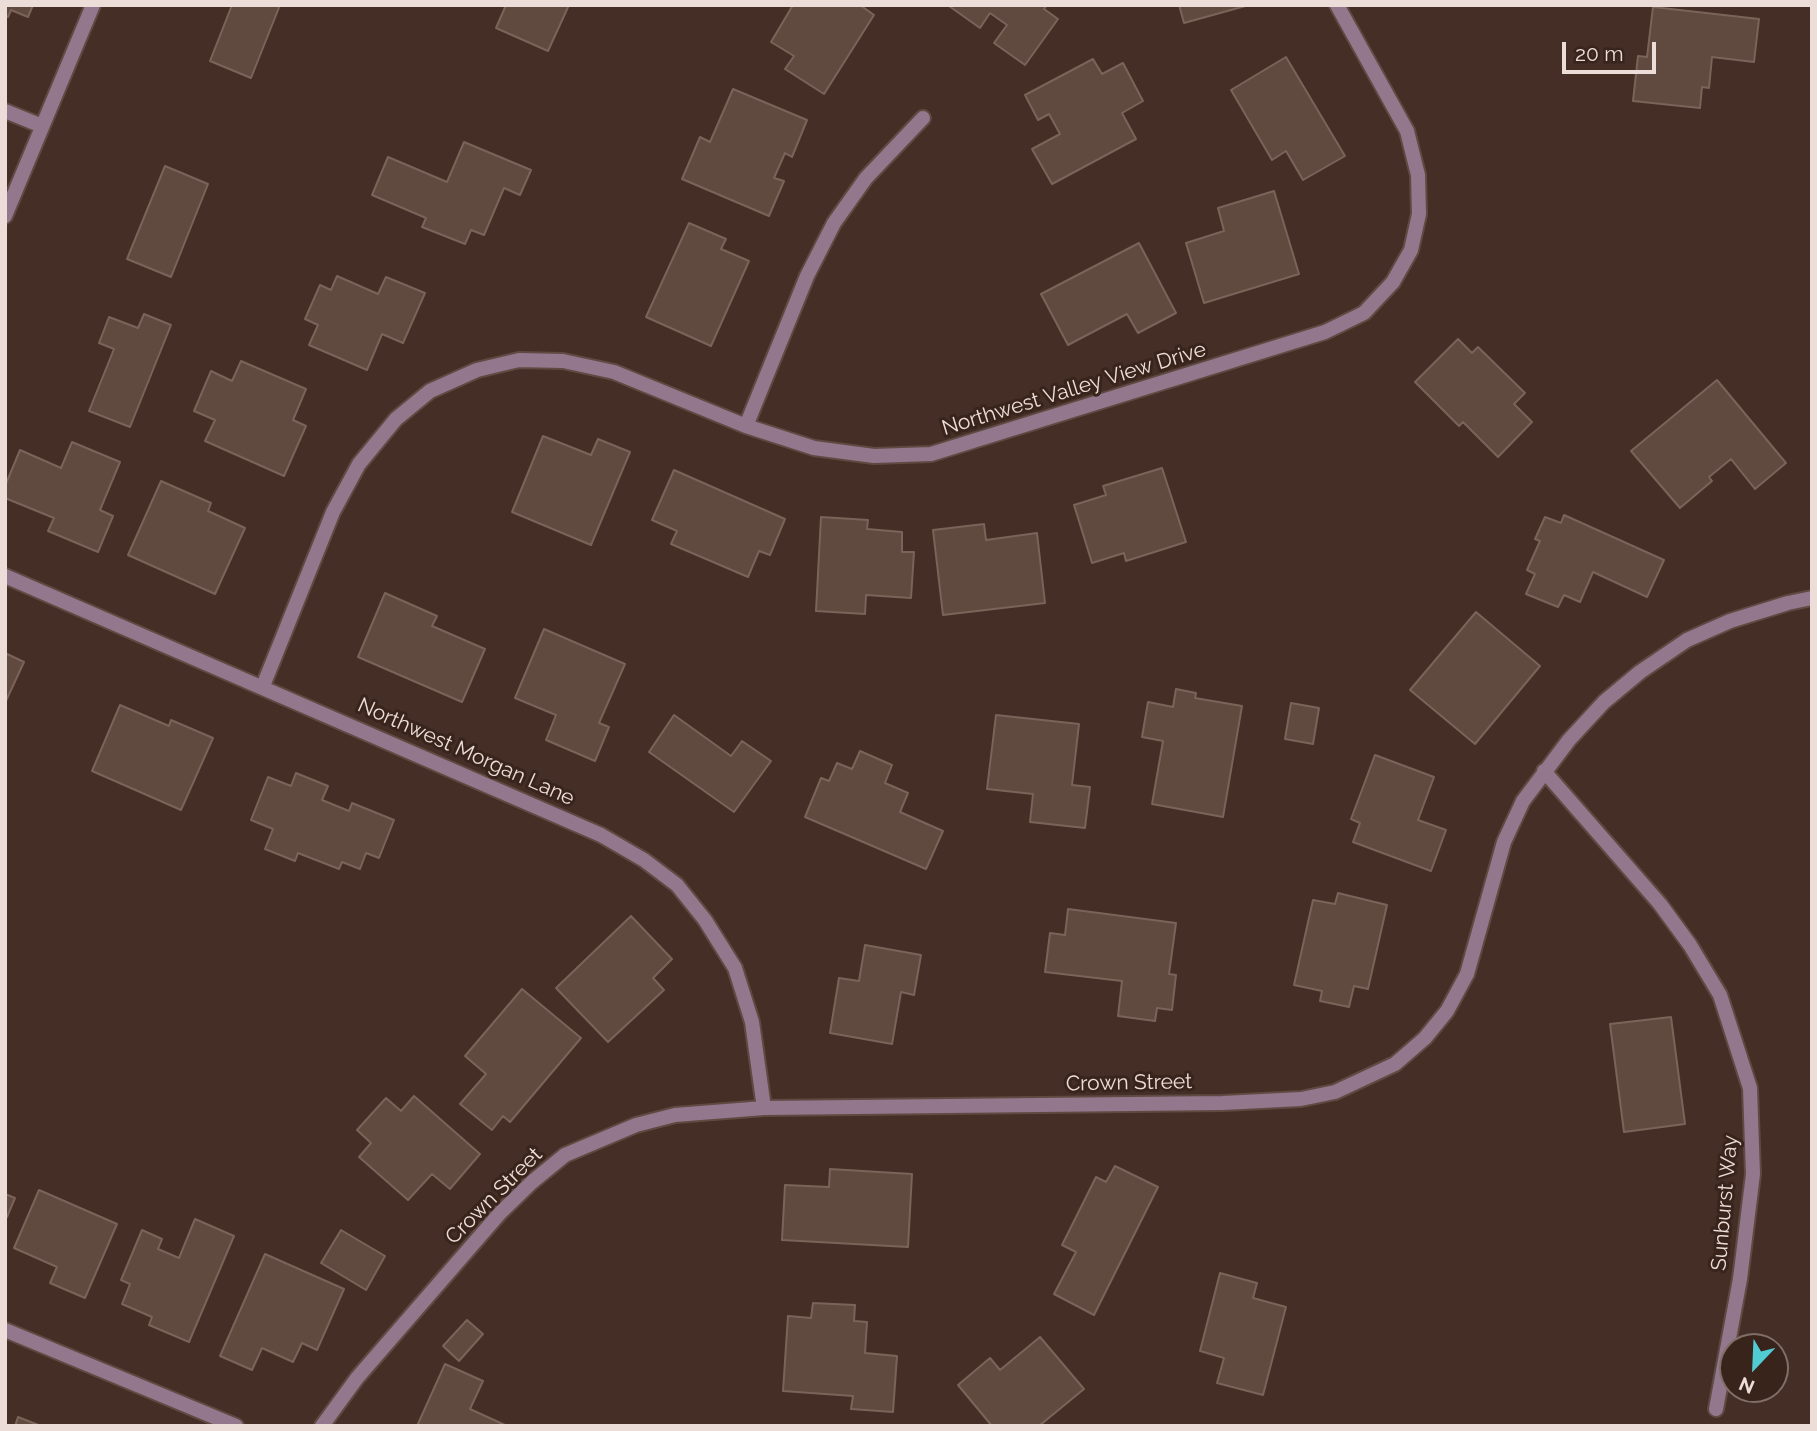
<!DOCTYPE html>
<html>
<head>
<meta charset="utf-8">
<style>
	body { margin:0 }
	#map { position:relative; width:1817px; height:1431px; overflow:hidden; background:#442e26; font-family:Raleway,sans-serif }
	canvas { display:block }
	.frame { position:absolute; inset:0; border:7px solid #ecddd8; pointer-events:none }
	.north { position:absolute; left:1719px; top:1333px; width:70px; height:70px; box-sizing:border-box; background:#39241c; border:2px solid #816e67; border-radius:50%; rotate:203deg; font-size:19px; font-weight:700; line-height:28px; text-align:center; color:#ecddd8 }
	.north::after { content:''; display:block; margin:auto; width:24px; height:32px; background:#51ccd3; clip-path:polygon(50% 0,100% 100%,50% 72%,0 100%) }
	.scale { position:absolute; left:1562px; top:42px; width:94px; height:32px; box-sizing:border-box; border:4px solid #ecddd8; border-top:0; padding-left:9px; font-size:21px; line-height:24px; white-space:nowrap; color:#ecddd8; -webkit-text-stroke:5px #39241c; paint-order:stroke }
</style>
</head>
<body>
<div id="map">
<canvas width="1817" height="1431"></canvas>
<div class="frame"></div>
<div class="north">N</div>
<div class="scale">20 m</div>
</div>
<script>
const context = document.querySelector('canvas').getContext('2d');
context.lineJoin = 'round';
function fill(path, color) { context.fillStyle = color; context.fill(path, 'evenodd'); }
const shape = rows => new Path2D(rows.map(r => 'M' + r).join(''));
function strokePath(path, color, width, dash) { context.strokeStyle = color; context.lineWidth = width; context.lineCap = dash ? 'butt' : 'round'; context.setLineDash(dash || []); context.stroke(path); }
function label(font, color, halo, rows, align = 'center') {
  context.font = font + ' Raleway,sans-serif'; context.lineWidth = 6; context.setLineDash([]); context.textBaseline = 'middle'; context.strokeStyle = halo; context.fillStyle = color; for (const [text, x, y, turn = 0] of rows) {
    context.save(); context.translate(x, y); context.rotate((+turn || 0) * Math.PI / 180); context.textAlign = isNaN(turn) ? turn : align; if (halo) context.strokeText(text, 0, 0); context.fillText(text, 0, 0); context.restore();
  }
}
const building = shape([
	[5,5,33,5,28,17,11,10,8,17,5,16,5,5],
	[232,5,280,5,251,78,210,61,232,5],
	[506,5,569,5,548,51,496,28,506,5],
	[793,5,860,5,874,15,824,94,785,69,794,56,771,42,793,5],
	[1047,5,1044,9,1058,19,1025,65,994,43,1007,25,990,13,980,28,949,6,1047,5],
	[1179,5,1249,5,1184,23,1179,5],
	[1653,7,1759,19,1754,62,1712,57,1709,88,1702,87,1700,108,1633,101,1638,56,1647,57,1653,7],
	[1286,57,1345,156,1303,180,1286,151,1272,160,1231,90,1286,57],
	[1093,59,1102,74,1123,63,1143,101,1122,113,1136,139,1052,184,1032,149,1060,134,1049,114,1038,120,1025,95,1093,59],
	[733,89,807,120,792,157,785,153,774,178,784,181,769,216,682,179,700,137,710,142,733,89],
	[464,142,531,170,520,195,504,188,484,235,471,230,465,244,422,227,426,218,372,195,388,157,447,182,464,142],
	[165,166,208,184,171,277,127,259,165,166],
	[1274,191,1299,274,1204,303,1186,243,1224,231,1218,208,1274,191],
	[689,223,726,239,721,249,749,261,711,346,646,317,689,223],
	[1139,243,1176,313,1138,333,1127,314,1068,345,1041,294,1139,243],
	[337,276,378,294,386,277,425,293,403,343,382,334,367,370,309,345,318,325,305,319,320,285,331,290,337,276],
	[144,314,171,325,130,427,89,411,114,349,99,343,109,317,138,328,144,314],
	[1458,339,1472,353,1478,347,1525,393,1514,404,1532,422,1498,457,1463,422,1459,426,1415,382,1458,339],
	[241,361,306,389,293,420,306,426,284,476,205,441,215,420,194,411,211,371,232,381,241,361],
	[1717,380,1786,463,1755,489,1731,459,1709,477,1712,481,1680,508,1631,451,1717,380],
	[543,436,591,455,598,439,630,452,591,545,512,512,543,436],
	[72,442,120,462,100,510,113,516,98,552,48,531,54,518,5,498,5,486,20,450,61,468,72,442],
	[1162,468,1186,542,1126,561,1124,553,1092,563,1074,505,1106,495,1103,486,1162,468],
	[674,470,785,519,770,555,759,551,748,577,671,544,677,531,652,520,674,470],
	[161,481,211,503,208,511,245,528,215,594,128,555,161,481],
	[1564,515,1664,560,1647,597,1593,572,1580,602,1564,595,1558,607,1526,594,1535,574,1527,570,1540,541,1535,539,1545,517,1561,523,1564,515],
	[821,517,868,520,867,529,902,532,902,552,914,552,911,598,866,595,865,614,816,611,821,517],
	[984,524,986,540,1037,533,1045,603,943,615,933,530,984,524],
	[385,593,437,616,432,626,485,649,462,702,358,657,385,593],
	[1476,612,1540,666,1475,744,1410,690,1476,612],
	[544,629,625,664,599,723,609,727,595,761,546,740,556,715,515,698,544,629],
	[5,653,24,662,5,703,5,653],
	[1176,689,1196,693,1195,698,1242,706,1223,817,1152,804,1163,741,1142,737,1148,702,1173,707,1176,689],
	[1291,703,1319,708,1313,744,1285,739,1291,703],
	[120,705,169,726,171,720,213,738,181,810,92,771,120,705],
	[674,715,731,756,742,741,771,761,734,812,649,752,674,715],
	[996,715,1079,724,1072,785,1090,787,1085,828,1030,822,1033,794,987,789,996,715],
	[860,751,892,765,885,783,908,793,900,812,943,831,926,869,805,817,821,778,829,781,837,763,852,769,860,751],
	[1375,755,1434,777,1418,820,1446,830,1431,871,1353,842,1360,823,1351,819,1375,755],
	[296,773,328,786,322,800,349,811,352,803,394,820,379,858,366,853,360,869,342,862,339,869,298,853,295,861,265,849,273,829,251,820,268,777,291,786,296,773],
	[1338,893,1387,905,1368,989,1354,986,1349,1007,1320,1001,1322,991,1294,985,1313,900,1335,904,1338,893],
	[1068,909,1176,923,1169,974,1176,975,1172,1010,1157,1008,1155,1021,1118,1016,1122,981,1045,972,1050,933,1065,935,1068,909],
	[631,916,672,959,653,978,664,990,608,1042,556,988,631,916],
	[865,945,921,955,914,995,901,992,892,1044,830,1033,839,978,859,981,865,945],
	[522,989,581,1038,510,1122,503,1116,492,1130,460,1104,486,1074,465,1056,522,989],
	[1671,1017,1685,1124,1624,1132,1610,1024,1671,1017],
	[414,1096,480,1154,450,1189,432,1174,408,1200,359,1157,371,1143,357,1130,386,1098,401,1111,414,1096],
	[1115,1166,1158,1187,1094,1315,1054,1294,1076,1252,1062,1245,1096,1177,1106,1182,1115,1166],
	[830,1169,912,1174,908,1247,782,1240,785,1185,829,1187,830,1169],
	[39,1190,117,1224,85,1298,50,1283,57,1267,14,1248,39,1190],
	[5,1194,15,1198,7,1217,5,1216,5,1194],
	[195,1219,234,1236,189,1342,149,1325,152,1317,122,1304,130,1284,121,1280,142,1230,162,1239,158,1249,179,1258,195,1219],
	[341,1230,385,1256,366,1290,321,1263,341,1230],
	[265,1254,344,1289,317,1350,302,1343,293,1362,262,1348,252,1370,220,1356,265,1254],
	[1220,1273,1257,1283,1253,1298,1286,1307,1263,1395,1217,1383,1224,1358,1200,1351,1220,1273],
	[813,1303,855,1305,854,1321,867,1322,865,1353,897,1356,893,1412,851,1409,853,1396,783,1391,788,1316,811,1318,813,1303],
	[467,1320,483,1334,459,1361,443,1346,467,1320],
	[1040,1337,1084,1389,1039,1426,992,1426,958,1385,990,1358,1000,1370,1040,1337],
	[445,1364,483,1381,470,1409,507,1426,417,1426,445,1364],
	[18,1417,41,1426,15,1426,18,1417]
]);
fill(building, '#60493f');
strokePath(building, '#7b6359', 2);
const street = shape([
	[5,111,42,126],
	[5,216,93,5],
	[746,426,807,276,834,223,866,178,923,118],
	[5,576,601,835,644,860,677,885,705,920,735,968,752,1022,764,1108],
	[263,686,333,512,359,464,396,419,430,391,477,370,519,360,563,361,614,372,746,426,814,448,874,456,931,454,1325,332,1364,313,1393,282,1411,250,1419,214,1418,175,1407,131,1337,5],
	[1544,771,1660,904,1690,945,1720,995,1750,1088,1753,1174,1740,1279,1716,1409],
	[5,1330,236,1426],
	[322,1426,357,1378,500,1213,532,1182,565,1155,636,1125,675,1115,764,1108,1223,1103,1301,1099,1335,1092,1395,1064,1425,1038,1447,1011,1467,974,1504,842,1523,801,1569,740,1604,702,1640,672,1687,640,1730,621,1788,603,1812,598]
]);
strokePath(street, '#5f4a42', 18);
strokePath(street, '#93778d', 14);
label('21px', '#ecddd8', '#39241c', [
	["Northwest Valley View Drive",1074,389,-17],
	["Northwest Morgan Lane",466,752,24],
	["Crown Street",1129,1083,-1],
	["Crown Street",494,1196,-45],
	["Sunburst Way",1725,1203,-85]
]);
</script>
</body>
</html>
